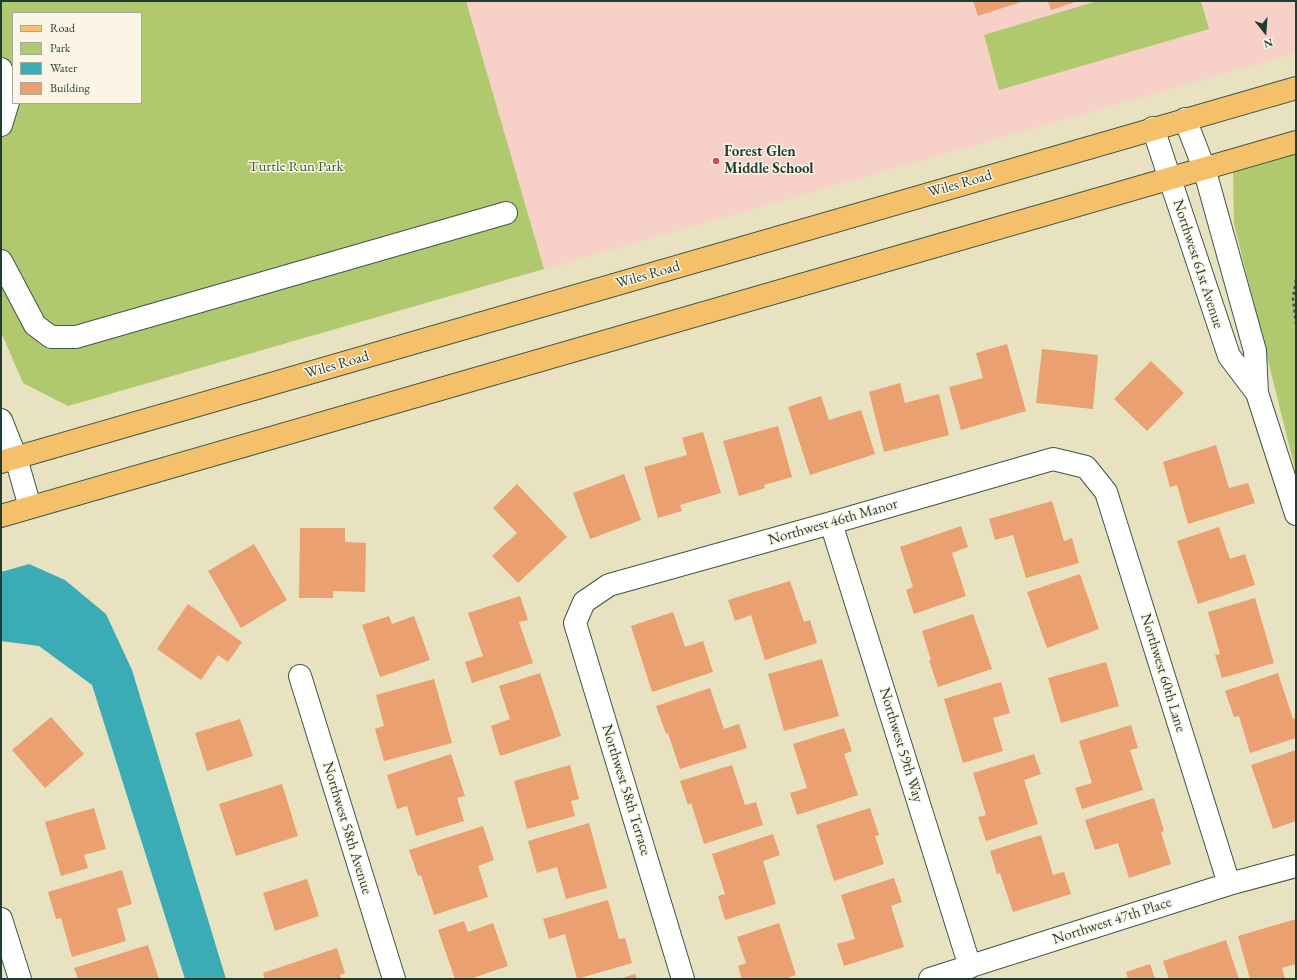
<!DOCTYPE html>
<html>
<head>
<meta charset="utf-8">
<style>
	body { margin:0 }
	#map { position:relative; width:1297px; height:980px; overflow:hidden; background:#e9e2c0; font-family:"EB Garamond",serif }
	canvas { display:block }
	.frame { position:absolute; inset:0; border:2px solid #1f3d34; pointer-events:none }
	.legend { position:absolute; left:12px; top:12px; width:130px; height:92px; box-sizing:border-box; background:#fcf5e5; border:1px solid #a4ab9e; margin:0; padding:5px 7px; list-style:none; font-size:12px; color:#1f3d34 }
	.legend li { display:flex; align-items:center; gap:8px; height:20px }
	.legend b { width:20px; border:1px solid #a4ab9e }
	.north { position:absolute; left:1245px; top:12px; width:40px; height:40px; -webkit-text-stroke:3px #fcf5e5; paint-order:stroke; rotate:163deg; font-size:11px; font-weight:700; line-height:16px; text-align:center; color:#1f3d34 }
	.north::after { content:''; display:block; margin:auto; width:14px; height:18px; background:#1f3d34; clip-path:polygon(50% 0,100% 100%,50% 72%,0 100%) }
</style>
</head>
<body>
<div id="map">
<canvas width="1297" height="980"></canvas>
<div class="frame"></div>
<ul class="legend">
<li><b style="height:5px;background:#f4c16a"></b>Road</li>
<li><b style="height:11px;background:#b1c96e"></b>Park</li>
<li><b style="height:11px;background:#3bacb6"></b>Water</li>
<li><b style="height:11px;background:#eaa071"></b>Building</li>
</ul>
<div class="north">N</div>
</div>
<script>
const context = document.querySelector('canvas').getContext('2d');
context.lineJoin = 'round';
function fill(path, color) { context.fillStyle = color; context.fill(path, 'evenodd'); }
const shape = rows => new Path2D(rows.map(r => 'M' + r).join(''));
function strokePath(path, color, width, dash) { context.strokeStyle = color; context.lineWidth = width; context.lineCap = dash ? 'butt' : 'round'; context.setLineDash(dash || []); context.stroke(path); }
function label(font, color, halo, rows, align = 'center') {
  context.font = font + ' "EB Garamond",serif'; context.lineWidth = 3; context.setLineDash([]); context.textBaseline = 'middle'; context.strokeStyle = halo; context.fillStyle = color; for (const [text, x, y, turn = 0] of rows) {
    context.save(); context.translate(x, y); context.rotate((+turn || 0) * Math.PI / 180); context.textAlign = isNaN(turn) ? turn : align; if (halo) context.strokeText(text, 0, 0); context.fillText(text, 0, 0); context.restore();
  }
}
fill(shape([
	[466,1,1296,1,1296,53,544,269]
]), '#f7d1c7');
fill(shape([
	[1,1,466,1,544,269,68,406,23,383,1,332],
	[13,13,141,13,141,103,13,103],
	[1097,1,1201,1,1209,29,999,90,984,35],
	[1296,153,1296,473,1234,224,1233,170]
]), '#b1c96e');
fill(shape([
	[29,564,65,580,106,614,132,670,226,979,185,979,92,685,39,646,1,641,1,572]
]), '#3bacb6');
fill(shape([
	[973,1,1024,1,978,16],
	[1048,1,1078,1,1051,10],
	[1007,344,1026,411,961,430,949,387,983,378,976,353],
	[1042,349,1098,355,1093,409,1036,403],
	[1151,361,1184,393,1147,431,1114,399],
	[900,383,905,403,939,394,949,435,884,452,869,392],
	[821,396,829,420,861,410,875,454,810,475,788,407],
	[778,426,792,477,764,485,765,488,739,496,723,441],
	[703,432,721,493,680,505,682,511,658,518,644,467,687,455,682,438],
	[1216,445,1229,488,1248,483,1255,503,1188,524,1177,485,1170,487,1163,462],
	[624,474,641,520,590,539,573,493],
	[517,484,567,537,518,583,492,556,517,533,493,508],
	[1052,501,1064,541,1072,538,1079,563,1026,578,1013,535,995,540,989,519],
	[961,526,968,547,952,553,966,596,914,614,906,590,913,587,900,547],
	[1219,527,1230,559,1245,554,1255,585,1198,604,1177,541],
	[300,528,345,528,345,542,366,543,365,592,333,591,333,598,299,598],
	[254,544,287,600,241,628,208,571],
	[1080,574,1099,629,1047,648,1027,592],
	[790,581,804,622,810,620,817,643,765,660,751,615,735,621,728,600],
	[520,596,528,620,519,622,533,663,472,683,465,662,483,656,468,613],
	[1255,598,1274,663,1222,678,1215,655,1220,654,1208,612],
	[188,604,242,642,228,662,218,655,201,680,157,649],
	[673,612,685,647,703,641,713,672,652,692,631,626],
	[973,614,992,669,938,687,929,660,931,660,922,631],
	[389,616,392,624,414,616,430,660,380,677,362,625],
	[822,659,839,716,784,731,768,674],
	[1106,662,1119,706,1061,723,1048,678],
	[540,673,561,736,500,756,491,726,510,719,499,686],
	[1278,673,1293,719,1296,718,1296,738,1250,753,1239,716,1234,717,1225,691],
	[434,679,452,743,384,761,375,729,384,726,376,695],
	[1001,682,1010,713,993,718,1003,751,963,763,944,699],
	[710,688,724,729,739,724,747,748,680,769,668,733,666,734,656,706],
	[51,717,84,754,45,788,12,750],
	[240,719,253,756,207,771,195,733],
	[1131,725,1138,748,1130,750,1143,790,1082,809,1075,788,1092,783,1079,741],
	[844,728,852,751,844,754,858,795,797,815,790,793,807,788,793,744],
	[1296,750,1296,821,1273,829,1251,765],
	[451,754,465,796,457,798,464,821,416,836,407,806,397,809,387,775],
	[1034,754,1041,774,1024,780,1038,824,986,841,978,817,986,815,973,773],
	[570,765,579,799,571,801,575,816,527,829,514,781],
	[732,765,745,805,756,802,763,825,704,844,691,803,688,805,680,781],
	[282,784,298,836,236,856,219,804],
	[1154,798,1164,831,1161,832,1171,864,1129,878,1118,843,1095,850,1085,820],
	[94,808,106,849,84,855,88,868,61,876,45,822],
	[870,808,879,835,875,836,884,864,834,881,816,825],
	[589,823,607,888,566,899,557,867,537,873,528,841],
	[483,826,494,860,478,866,488,897,434,915,421,875,418,876,409,850],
	[773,834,780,855,763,861,776,904,725,920,718,896,725,894,712,854],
	[1041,835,1053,875,1064,872,1071,894,1013,912,1000,873,997,874,990,851],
	[122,870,132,904,117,909,126,941,72,957,61,918,56,919,48,892],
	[894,878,902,902,891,906,904,947,844,966,837,944,855,939,841,895],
	[307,879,319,916,275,931,263,893],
	[608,900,619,939,625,938,632,963,577,979,565,934,549,939,543,919],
	[1296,919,1296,964,1282,968,1285,979,1250,979,1238,936],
	[464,921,468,932,493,923,508,966,470,979,455,979,438,930],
	[779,923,796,975,784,979,742,979,738,966,746,963,737,937],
	[1226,940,1239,979,1169,979,1163,961],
	[148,945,159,979,78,979,74,968],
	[337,948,345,973,340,975,341,979,265,979,263,973],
	[1150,964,1155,979,1128,979,1126,972],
	[635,974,637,979,619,979]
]), '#eaa071');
const minor = shape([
	[1,69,7,90,8,102,1,125],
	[1185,119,1204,168,1255,351,1257,393,1296,514],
	[1153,128,1229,356,1257,393],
	[1,261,35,325,51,337,76,337,506,213],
	[1,420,16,458,30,507],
	[831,523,970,967],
	[300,676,394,979],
	[1,919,20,979],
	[683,979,575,623,584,602,609,585,831,523,1053,459,1086,467,1106,492,1229,884],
	[930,979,1229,884,1296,866]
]);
const major = shape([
	[1,462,1296,88],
	[1,516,1296,142]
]);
strokePath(minor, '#3d5649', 24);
strokePath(major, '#3d5649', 24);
strokePath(shape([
	[1296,280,1293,298,1296,324]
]), '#3d5649', 2.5, [3, 3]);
strokePath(minor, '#fff', 22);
strokePath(major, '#f4c16a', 22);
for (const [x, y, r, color] of [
	[716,161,4,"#d1495b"]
]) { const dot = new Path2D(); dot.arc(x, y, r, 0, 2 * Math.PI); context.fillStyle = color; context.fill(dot); strokePath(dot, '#fcf5e5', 1.5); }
label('bold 15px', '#1f3d34', '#fcf5e5', [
	["Forest Glen",724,152],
	["Middle School",724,169]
], 'left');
label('15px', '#3c5940', '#fcf5e5', [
	["Turtle Run Park",296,167]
]);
label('15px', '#1f3d34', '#fcf5e5', [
	["Wiles Road",960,184,-16],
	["Northwest 61st Avenue",1198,264,72],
	["Wiles Road",648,275,-16],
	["Wiles Road",337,365,-16],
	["Northwest 46th Manor",833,522,-16],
	["Northwest 60th Lane",1163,673,73],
	["Northwest 59th Way",901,745,73],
	["Northwest 58th Terrace",626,790,73],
	["Northwest 58th Avenue",347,828,73],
	["Northwest 47th Place",1112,921,-18]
]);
</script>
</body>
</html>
